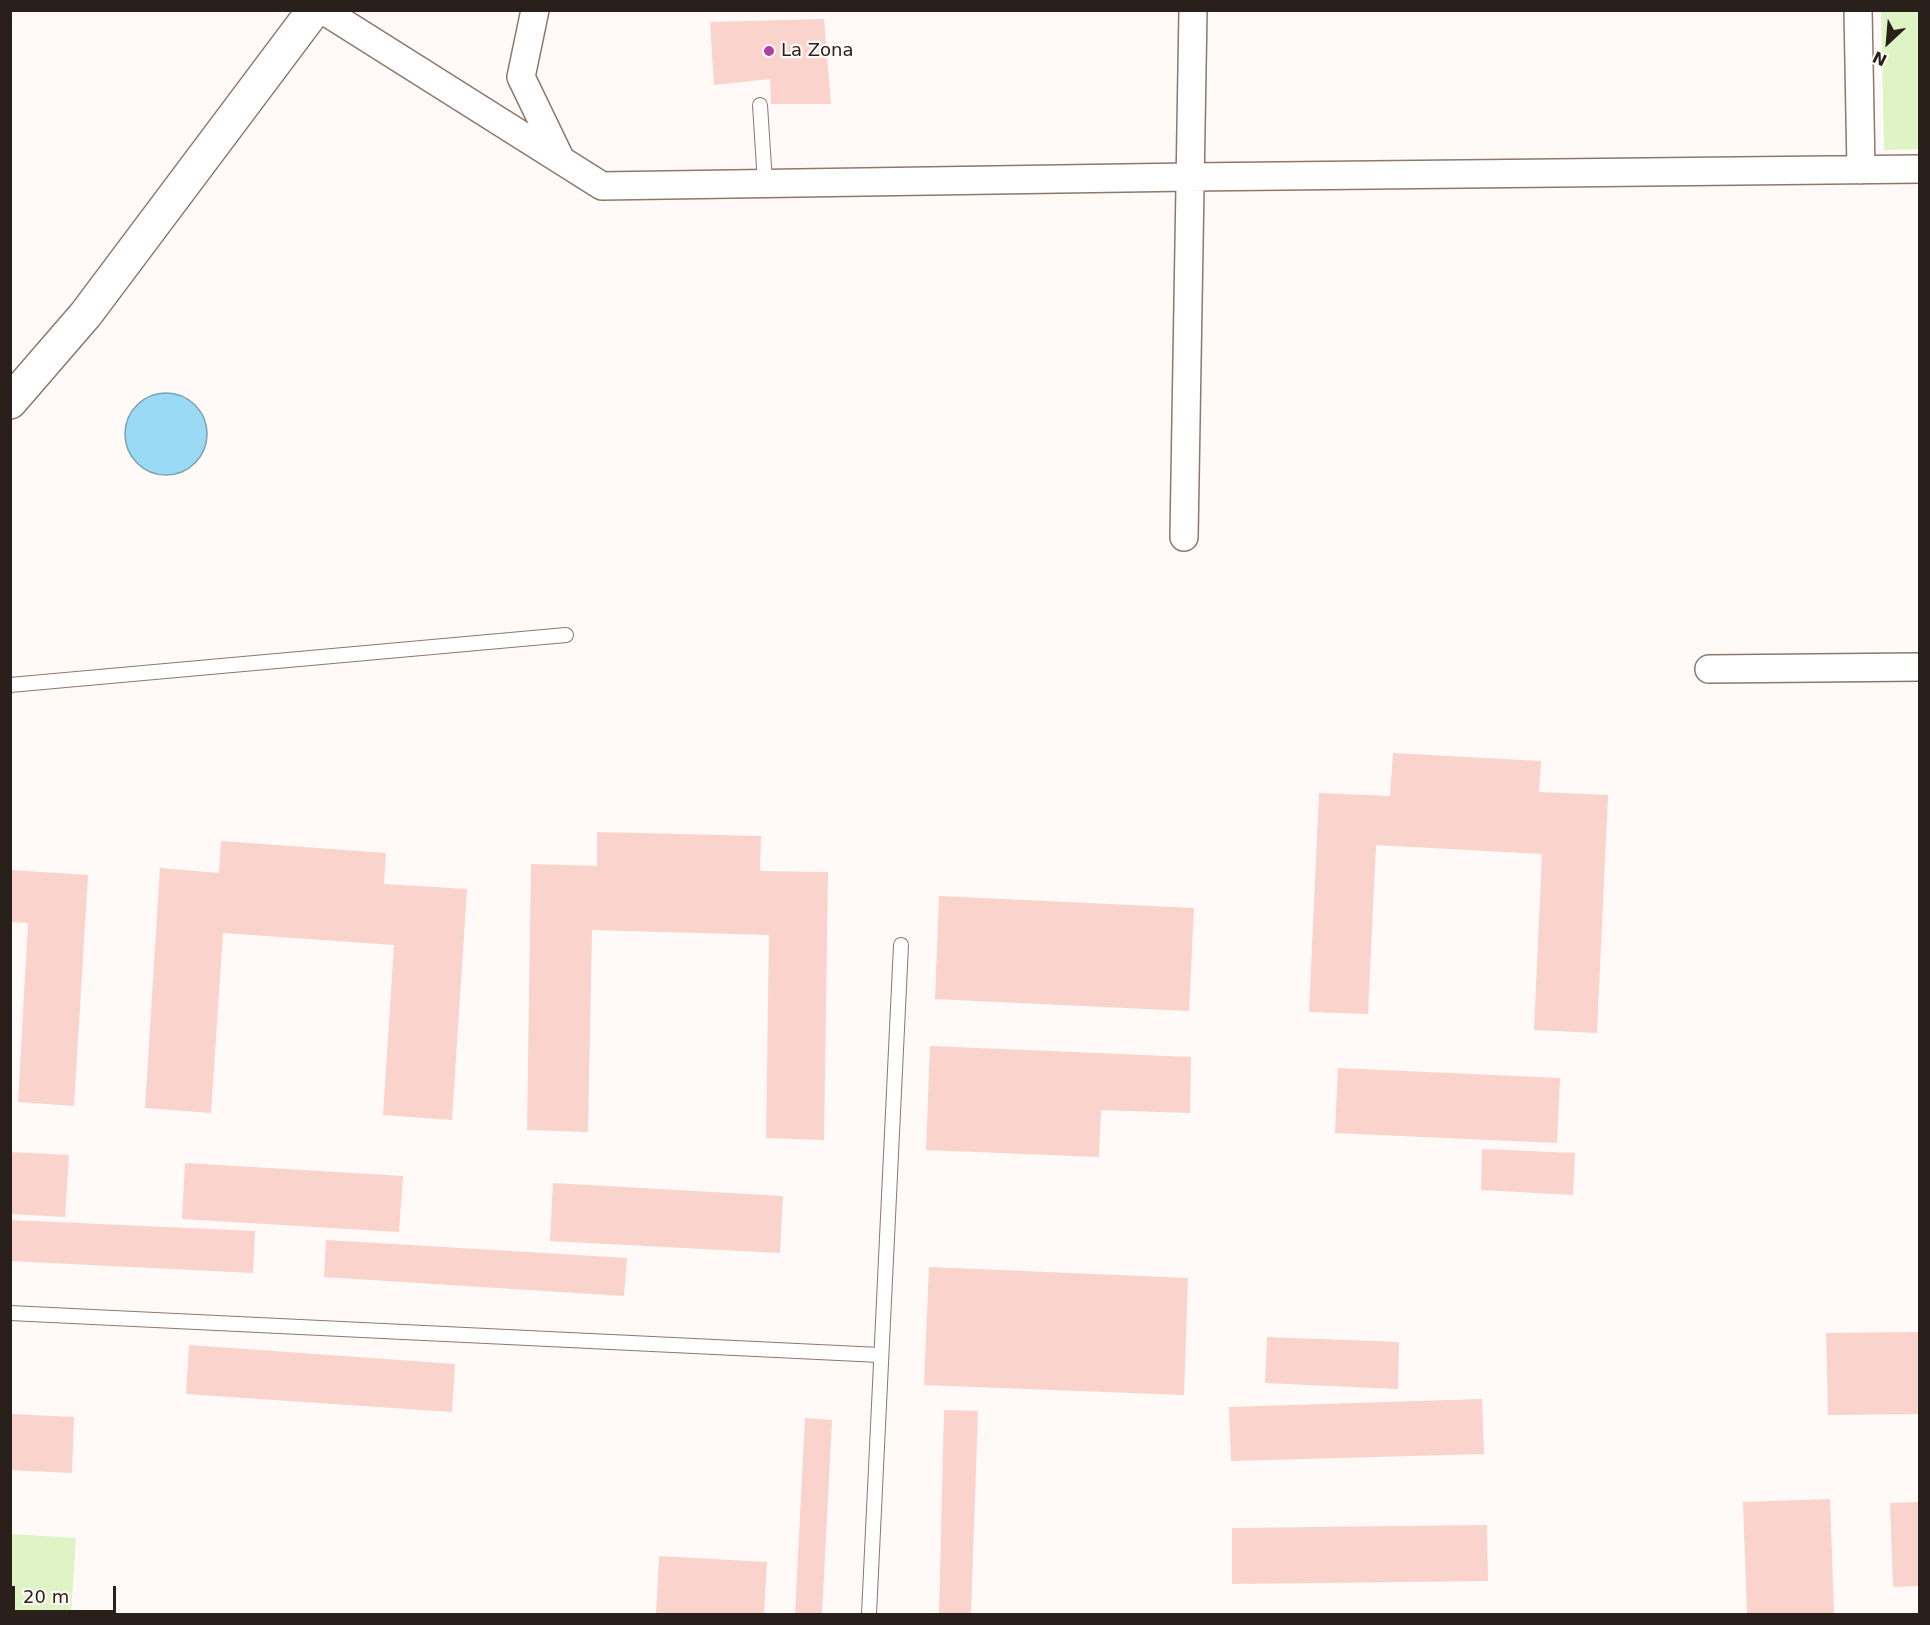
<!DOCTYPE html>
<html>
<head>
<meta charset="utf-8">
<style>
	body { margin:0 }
	#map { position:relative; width:1930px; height:1625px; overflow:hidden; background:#fffaf7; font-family:"DejaVu Sans",sans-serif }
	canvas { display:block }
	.frame { position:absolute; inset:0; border:12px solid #29201b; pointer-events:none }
	.north { position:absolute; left:1858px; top:12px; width:60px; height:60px; -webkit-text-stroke:4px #fffaf7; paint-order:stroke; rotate:206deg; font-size:16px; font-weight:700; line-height:24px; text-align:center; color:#29201b }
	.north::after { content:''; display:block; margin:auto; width:21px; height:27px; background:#29201b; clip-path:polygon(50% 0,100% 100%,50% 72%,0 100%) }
	.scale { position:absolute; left:12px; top:1586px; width:104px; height:27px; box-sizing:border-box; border:3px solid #29201b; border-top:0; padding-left:8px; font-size:18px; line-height:21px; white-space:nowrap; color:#29201b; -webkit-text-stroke:4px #fffaf7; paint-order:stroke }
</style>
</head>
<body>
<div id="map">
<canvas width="1930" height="1625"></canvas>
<div class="frame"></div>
<div class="north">N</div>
<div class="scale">20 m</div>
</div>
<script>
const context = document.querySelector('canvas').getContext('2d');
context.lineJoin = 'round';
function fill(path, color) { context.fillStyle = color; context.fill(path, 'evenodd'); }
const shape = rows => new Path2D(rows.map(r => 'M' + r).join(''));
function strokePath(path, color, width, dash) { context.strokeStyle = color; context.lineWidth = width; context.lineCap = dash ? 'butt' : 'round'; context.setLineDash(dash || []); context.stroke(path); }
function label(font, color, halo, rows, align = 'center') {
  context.font = font + ' "DejaVu Sans",sans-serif'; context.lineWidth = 4.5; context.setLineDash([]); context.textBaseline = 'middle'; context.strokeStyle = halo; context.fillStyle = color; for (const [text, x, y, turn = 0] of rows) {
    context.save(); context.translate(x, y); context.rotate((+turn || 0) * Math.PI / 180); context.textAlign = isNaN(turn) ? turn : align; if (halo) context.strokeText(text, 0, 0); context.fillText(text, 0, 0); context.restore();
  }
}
fill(shape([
	[1881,11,1919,11,1919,149,1884,150],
	[11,1534,76,1538,71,1614,11,1614]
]), '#dff4c5');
const water = shape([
	'125 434a41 41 0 1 1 82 0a41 41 0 1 1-82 0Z'
]);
fill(water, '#9bdaf4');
strokePath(water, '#79a2b3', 1.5);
fill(shape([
	[824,19,831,104,771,104,770,79,714,85,710,22],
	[1393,753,1541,761,1539,792,1608,795,1597,1033,1534,1030,1542,854,1376,845,1368,1014,1309,1012,1319,793,1390,796],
	[597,832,761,836,760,871,828,872,824,1140,766,1138,769,935,592,930,588,1132,527,1130,531,864,597,866],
	[221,841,386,853,384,884,467,889,452,1120,383,1115,394,945,223,933,211,1113,145,1108,160,868,219,873],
	[10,870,88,875,74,1106,18,1102,28,923,10,922],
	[939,896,1194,908,1189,1011,935,999],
	[930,1046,1191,1057,1190,1113,1101,1110,1099,1157,926,1150],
	[1338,1068,1560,1078,1557,1143,1335,1133],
	[1482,1149,1575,1153,1573,1195,1481,1190],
	[10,1152,69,1155,65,1217,10,1214],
	[185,1163,403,1176,399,1232,182,1219],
	[553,1183,783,1196,780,1253,550,1241],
	[10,1220,255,1231,253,1273,10,1261],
	[326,1240,627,1258,624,1296,324,1277],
	[929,1267,1188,1278,1184,1395,924,1385],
	[1920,1332,1920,1414,1828,1415,1826,1333],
	[1267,1337,1399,1342,1398,1389,1265,1383],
	[189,1345,455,1364,452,1412,186,1394],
	[1482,1399,1484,1454,1231,1461,1229,1407],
	[944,1410,978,1411,971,1614,939,1614],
	[10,1414,74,1417,72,1473,10,1470],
	[805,1418,832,1420,822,1614,795,1614],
	[1830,1499,1834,1614,1747,1614,1743,1502],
	[1920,1502,1920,1586,1893,1587,1890,1503],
	[1487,1525,1488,1581,1232,1584,1232,1528],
	[659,1556,767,1562,764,1614,656,1614]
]), '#f9d3cc');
const service = shape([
	[760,105,765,183],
	[10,685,566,635],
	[10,1313,880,1355],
	[869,1614,901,945]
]);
const minor = shape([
	[323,10,602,186,1190,177,1920,169],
	[535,10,521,77,561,160],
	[1858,10,1861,170],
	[1184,537,1193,10],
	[1709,669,1920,667]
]);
const primary = shape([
	[10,402,86,314,314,10]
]);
strokePath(service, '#8e776b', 16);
strokePath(minor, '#8e776b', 30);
strokePath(primary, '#8e776b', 36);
strokePath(service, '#fff', 14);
strokePath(minor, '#fff', 27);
strokePath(primary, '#fff', 33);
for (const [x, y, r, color] of [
	[769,51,6,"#ae419f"]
]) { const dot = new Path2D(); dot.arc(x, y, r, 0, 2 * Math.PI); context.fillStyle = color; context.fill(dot); strokePath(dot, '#fffaf7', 2); }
label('18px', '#29201b', '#fffaf7', [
	["La Zona",781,51]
], 'left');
</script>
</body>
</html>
